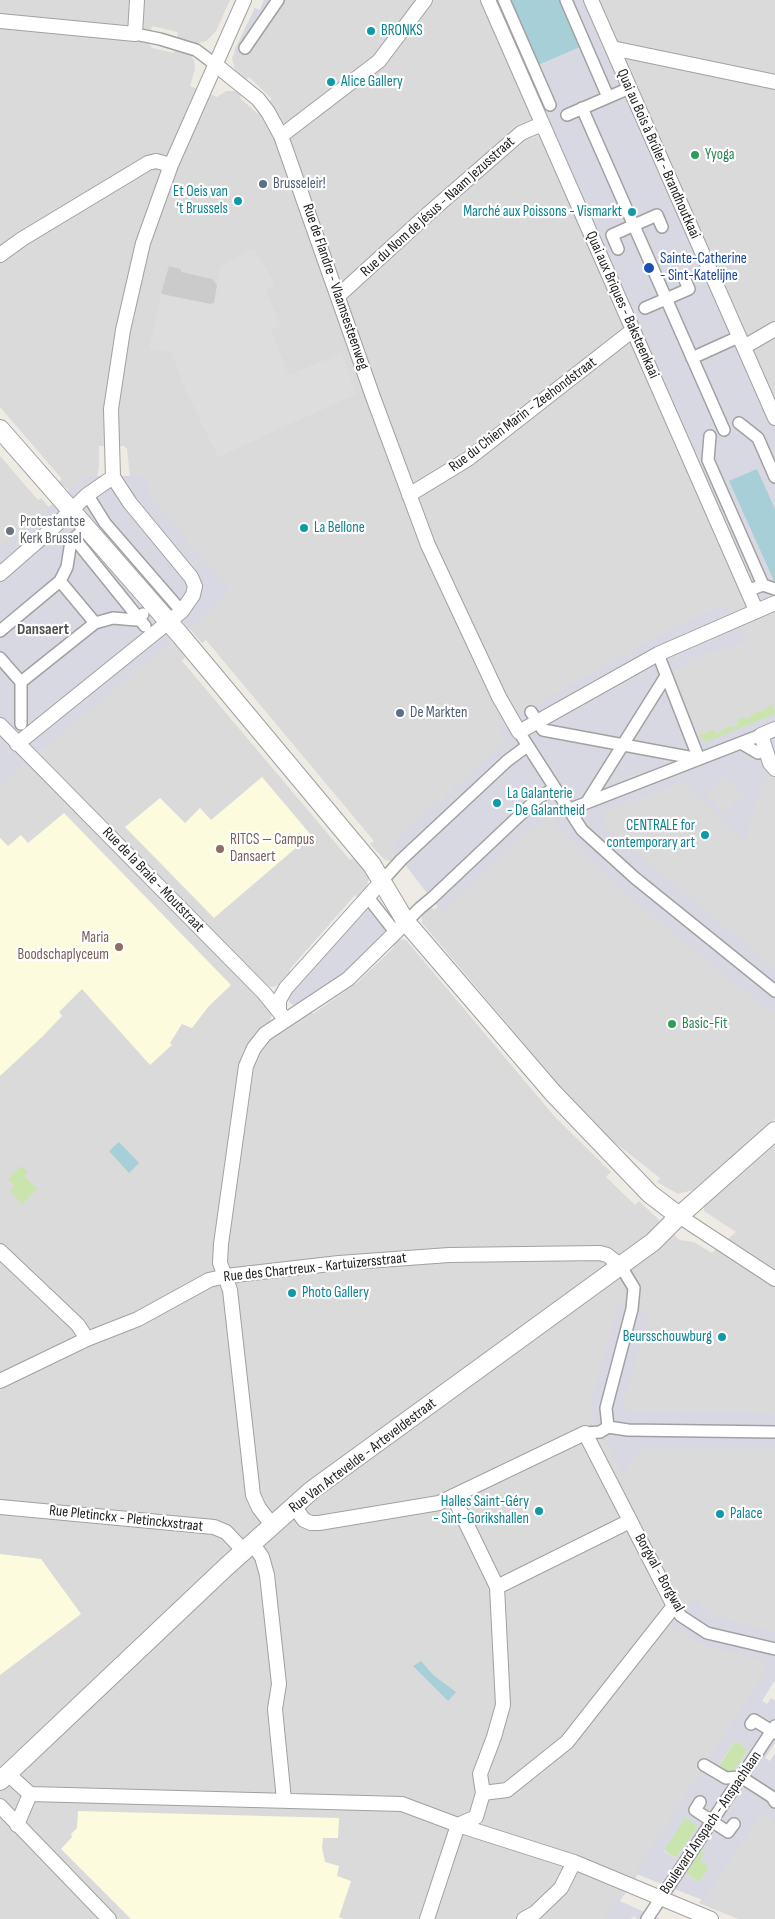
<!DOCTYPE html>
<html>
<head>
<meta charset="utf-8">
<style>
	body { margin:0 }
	canvas { display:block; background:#eeeae4 }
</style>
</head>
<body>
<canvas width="775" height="1919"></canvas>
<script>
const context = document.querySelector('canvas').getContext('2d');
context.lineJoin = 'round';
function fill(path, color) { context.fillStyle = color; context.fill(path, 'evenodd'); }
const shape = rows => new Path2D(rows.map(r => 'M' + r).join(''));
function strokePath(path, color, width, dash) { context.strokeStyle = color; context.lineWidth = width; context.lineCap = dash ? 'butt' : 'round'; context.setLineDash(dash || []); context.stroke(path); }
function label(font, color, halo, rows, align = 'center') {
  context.font = font + ' "Sofia Sans Condensed",sans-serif'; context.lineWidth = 4.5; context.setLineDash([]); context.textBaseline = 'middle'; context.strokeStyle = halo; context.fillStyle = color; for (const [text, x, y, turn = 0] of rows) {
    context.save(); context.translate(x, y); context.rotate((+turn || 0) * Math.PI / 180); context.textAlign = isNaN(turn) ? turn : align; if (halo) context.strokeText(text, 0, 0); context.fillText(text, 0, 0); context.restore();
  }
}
fill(shape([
	[0,0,230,0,216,31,206,41,199,43,190,43,177,39,178,32,152,26,148,42,152,48,174,53,176,48,190,54,194,60,195,69,190,86,217,97,226,91,240,91,244,92,240,98,257,113,272,99,249,77,245,81,235,70,232,58,255,8,260,10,264,0,775,0,775,1119,693,1190,678,1194,657,1182,660,1178,603,1133,568,1096,422,923,422,914,430,906,434,910,487,859,402,854,391,861,385,860,370,844,374,841,206,640,202,643,188,627,131,485,127,449,124,446,99,446,99,466,97,478,72,492,58,482,62,479,0,407],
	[0,456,38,500,41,498,51,510,0,559],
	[172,641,185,657,182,661,350,860,354,858,369,877,367,888,358,898,355,895,289,970,292,972,285,983,272,987,259,982,272,1014,269,1024,310,1010,313,1014,358,982,394,947,391,943,396,939,406,940,555,1117,611,1172,606,1177,635,1205,639,1201,680,1240,694,1242,712,1253,736,1232,704,1211,704,1206,775,1143,775,1669,608,1919,0,1919,0,774,25,764,41,751,39,745],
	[775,1788,775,1919,738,1919,699,1903]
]), '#dbdada');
fill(shape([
	[262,777,311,835,214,918,125,827,160,798,185,823,200,808,211,820],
	[64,813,231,985,209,1006,192,1028,182,1024,170,1043,172,1045,150,1065,82,989,59,1012,62,1016,43,1036,0,1076,0,838,8,846,21,835,28,843],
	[0,1554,41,1559,81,1614,0,1675],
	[78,1811,339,1818,338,1838,323,1838,322,1848,325,1862,339,1866,337,1876,351,1881,339,1917,344,1919,131,1919,61,1849,72,1837,71,1834,77,1828]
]), '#fcfbde');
fill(shape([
	[169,266,181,269,181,272,212,279,217,285,214,303,210,304,161,294]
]), '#cbcbcb');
fill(shape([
	[774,704,775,714,707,742,698,735,714,730,716,734,722,732,722,730,731,726,732,728,738,725,737,720,745,717,746,719,751,717,750,715,760,711,761,712,765,711,764,709],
	[21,1166,27,1171,24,1176,37,1189,22,1204,10,1191,15,1186,8,1179],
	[735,1741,748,1749,732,1774,719,1766],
	[685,1817,698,1826,676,1858,664,1850],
	[702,1850,705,1853,709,1867,699,1882,686,1873]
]), '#cae4ad');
fill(shape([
	[254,248,275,285,266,290,281,326,271,330,289,375,342,353,356,394,218,457,186,391,171,352,149,349,161,294,210,304,214,303,221,266]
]), '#ddd');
fill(shape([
	[264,0,287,0,248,58,234,51,255,8,260,10],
	[493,0,510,0,580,47,559,0,585,0,775,432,775,509,757,469,730,481,773,581,775,581,775,596,763,600,757,598],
	[86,476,146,476,150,494,157,504,230,591,216,604,212,610,156,654,0,785,0,548],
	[727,604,748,640,710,654,709,651,693,659,692,657,687,659,689,664,672,671,698,735,706,742,775,714,775,769,762,783,745,841,686,784,685,781,606,811,604,825,711,916,775,968,775,1012,768,1005,766,1007,761,1005,624,892,591,861,564,833,550,813,509,848,509,849,442,912,392,848,401,836,439,801,503,744,504,739,498,725,680,624],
	[722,778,727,778,733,786,742,792,742,797,739,798,727,809,727,813,722,812,711,799,708,799,708,792,722,781],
	[377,901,381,903,393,919,392,928,344,975,296,1006,291,1004,288,999,289,993,365,904],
	[618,1306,649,1313,623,1405,629,1412,753,1412,775,1414,775,1449,764,1447,641,1447,623,1474,589,1410],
	[694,1599,711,1615,775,1632,775,1680,762,1701,767,1704,771,1698,775,1700,775,1743,765,1758,770,1761,775,1753,775,1826,767,1814,761,1814,707,1895,710,1903,634,1873,767,1669,764,1661,705,1646,693,1641,673,1626],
	[735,1741,748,1750,731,1774,719,1765],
	[685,1818,698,1826,676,1858,664,1851],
	[702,1850,705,1853,700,1861,709,1867,699,1882,686,1873],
	[611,1897,660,1919,637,1919,634,1916,631,1919,603,1919,613,1904]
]), '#d8d8e3');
fill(shape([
	[510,0,559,0,580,47,538,65],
	[757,469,775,509,775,581,774,581,729,481],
	[119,1142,139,1163,129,1173,109,1151],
	[421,1661,433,1675,456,1692,448,1701,413,1666]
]), '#a7cfd8');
const pedestrian = shape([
	[504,0,550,105],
	[566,0,608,97],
	[135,34,160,39,196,50,216,65],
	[245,48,278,0],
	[582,108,724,430],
	[567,115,625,90],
	[618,249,612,235,657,215,662,227],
	[645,308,689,289,685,280],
	[692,358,734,339],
	[739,423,758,438,775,477],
	[710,436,708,460,763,585],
	[90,499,105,523,177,606],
	[74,538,145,626],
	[60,581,95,623],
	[752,589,763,585,775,589],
	[0,631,60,581,67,567,71,541,78,535],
	[658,654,699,759],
	[0,658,21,682,21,724],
	[21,682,95,623,113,618,136,620,143,614],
	[531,712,543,730,699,759],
	[519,732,582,830,635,878,775,991],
	[741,743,758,753],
	[587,802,666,676],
	[568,810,761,735],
	[382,881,401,860,507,761,527,746],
	[370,900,392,928],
	[406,922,420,908,432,898,538,798,555,788],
	[608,1427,628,1430,775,1432],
	[585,1433,600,1432,608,1427,606,1408,632,1309,634,1288,620,1265],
	[674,1606,681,1616,707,1633,775,1649],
	[751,1724,754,1720,775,1733],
	[704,1765,726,1778,741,1777],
	[741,1777,772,1797,775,1802],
	[700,1802,695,1810,728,1832,734,1824],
	[647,1919,775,1726]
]);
const minor = shape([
	[488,0,756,610],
	[591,0,775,418],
	[0,21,135,34,137,0],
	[612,48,775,82],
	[216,65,258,99,268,112,281,136,373,397,428,545,499,697,519,732,658,654,775,603],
	[281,136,379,61,425,0],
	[0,255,22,239,148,163,156,161,171,165],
	[338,296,429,213,521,133,542,124],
	[744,347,775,329],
	[113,477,111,409,123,330,143,243,171,165,244,0],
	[409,495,468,459,633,330],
	[0,574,54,527,87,495,113,477,130,503,191,577,195,586,193,595,182,611,17,744],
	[0,725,264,993,285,1019],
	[775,729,761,735,770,763,775,769],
	[279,1010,279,1000,286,988,382,881],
	[679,1216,775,1279],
	[0,1251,78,1325,87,1339],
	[0,1381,87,1339,138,1319,209,1280,226,1276,339,1263,449,1255,600,1253,607,1255,620,1265],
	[453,1496,497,1587,503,1705,494,1737,480,1774,483,1793,476,1817,458,1825],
	[294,1506,304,1520,311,1523,319,1523,439,1503,585,1433,674,1606,567,1742,507,1790,483,1793],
	[0,1507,214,1527,226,1532,244,1551],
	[273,1526,259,1508,253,1495,230,1290,220,1263,221,1244,246,1066,254,1048,265,1034,348,979,406,922],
	[252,1543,262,1557,267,1575,279,1684,275,1709,284,1800],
	[497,1587,630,1521],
	[8,1774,30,1794,402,1804,458,1825,574,1862,711,1919],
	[0,1806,109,1919],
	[17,1825,30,1794],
	[427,1919,458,1825],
	[524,1919,535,1913,561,1888,574,1862]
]);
const tertiary = shape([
	[0,429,181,636,372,865,406,922,553,1093,650,1194,679,1216],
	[0,1781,226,1567,312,1490,653,1242,679,1216,775,1131]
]);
strokePath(pedestrian, '#a1a1a1', 14);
strokePath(minor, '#a1a1a1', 16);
strokePath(tertiary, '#a1a1a1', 20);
strokePath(pedestrian, '#fff', 11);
strokePath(minor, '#fff', 14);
strokePath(tertiary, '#fff', 18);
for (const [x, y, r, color] of [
	[371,31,5,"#0f9aa8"],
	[331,82,5,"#0f9aa8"],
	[695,155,5,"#2e9e5b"],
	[263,184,5,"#5c6f8a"],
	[238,201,5,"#0f9aa8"],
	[632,212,5,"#0f9aa8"],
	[649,268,6,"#1a4fb4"],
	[304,528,5,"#0f9aa8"],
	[10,531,5,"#6b7280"],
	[400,713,5,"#5c6f8a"],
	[497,803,5,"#0f9aa8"],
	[705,835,5,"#0f9aa8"],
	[220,849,5,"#8d6e63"],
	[119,947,5,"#8d6e63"],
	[672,1024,5,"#2e9e5b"],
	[292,1293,5,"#0f9aa8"],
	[722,1337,5,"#0f9aa8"],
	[539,1511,5,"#0f9aa8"],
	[720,1514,5,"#0f9aa8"]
]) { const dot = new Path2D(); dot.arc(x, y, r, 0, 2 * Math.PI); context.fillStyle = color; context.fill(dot); strokePath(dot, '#fff', 2); }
label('15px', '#0d838f', '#fff', [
	["BRONKS",381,31],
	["Alice Gallery",341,82],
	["Et Oeis van",228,192,"right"],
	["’t Brussels",228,209,"right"],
	["Marché aux Poissons - Vismarkt",622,212,"right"],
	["La Bellone",314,528],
	["La Galanterie",507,794],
	["- De Galantheid",507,811],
	["CENTRALE for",695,826,"right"],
	["contemporary art",695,843,"right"],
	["Photo Gallery",302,1293],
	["Beursschouwburg",712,1337,"right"],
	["Halles Saint-Géry",529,1502,"right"],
	["- Sint-Gorikshallen",529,1519,"right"],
	["Palace",730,1514]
], 'left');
label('15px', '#1d1d1d', '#fff', [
	["Quai au Bois à Brûler - Brandhoutkaai",658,154,66],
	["Rue du Nom de Jésus - Naam Jezusstraat",438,207,-42],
	["Rue de Flandre - Vlaamsesteenweg",335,287,71],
	["Quai aux Briques - Baksteenkaai",622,305,66],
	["Rue du Chien Marin - Zeehondstraat",523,415,-37],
	["Rue de la Braie - Moutstraat",153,880,46],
	["Rue des Chartreux - Kartuizersstraat",315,1268,-6],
	["Rue Van Artevelde - Arteveldestraat",363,1456,-37],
	["Rue Pletinckx - Pletinckxstraat",126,1519,6],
	["Borgval - Borgwal",659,1573,61],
	["Boulevard Anspach - Anspachlaan",711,1823,-56]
]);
label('15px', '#27864d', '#fff', [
	["Yyoga",705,155],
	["Basic-Fit",682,1024]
], 'left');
label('15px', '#4e5e75', '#fff', [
	["Brusseleir!",273,184],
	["De Markten",410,713]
], 'left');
label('15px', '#164399', '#fff', [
	["Sainte-Catherine",660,259],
	["- Sint-Katelijne",660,276]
], 'left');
label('15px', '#5b616d', '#fff', [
	["Protestantse",20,522],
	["Kerk Brussel",20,539]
], 'left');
label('15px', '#785e54', '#fff', [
	["RITCS — Campus",230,840],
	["Dansaert",230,857],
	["Maria",109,938,"right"],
	["Boodschaplyceum",109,955,"right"]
], 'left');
label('bold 16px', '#505050', '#fff', [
	["Dansaert",43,630]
]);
</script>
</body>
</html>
